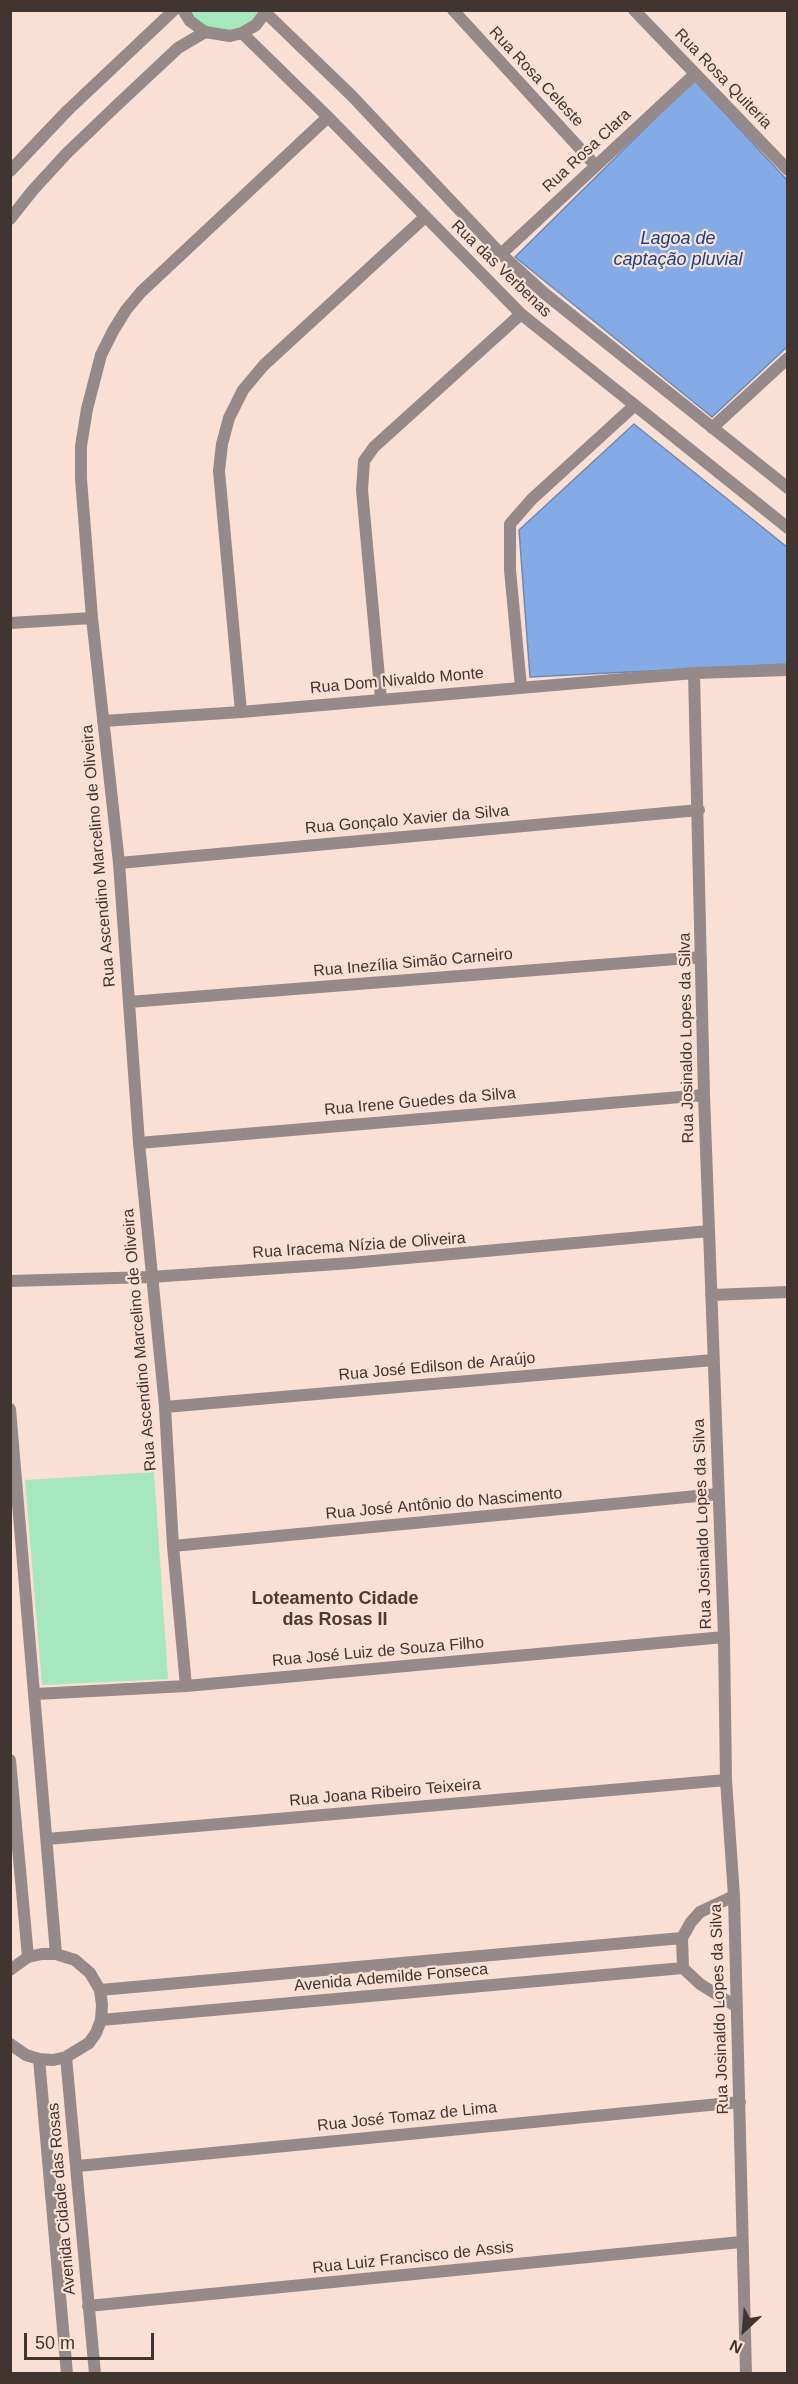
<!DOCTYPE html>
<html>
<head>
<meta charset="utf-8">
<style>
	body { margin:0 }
	#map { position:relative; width:798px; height:2384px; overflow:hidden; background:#f9dfd4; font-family:Arial,sans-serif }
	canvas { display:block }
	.frame { position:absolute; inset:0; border:12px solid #403531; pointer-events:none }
	.north { position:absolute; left:714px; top:2300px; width:60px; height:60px; -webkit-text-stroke:4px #f9dfd4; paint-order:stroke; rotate:206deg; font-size:16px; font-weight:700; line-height:24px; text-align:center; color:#403531 }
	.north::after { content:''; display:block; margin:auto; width:21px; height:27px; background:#403531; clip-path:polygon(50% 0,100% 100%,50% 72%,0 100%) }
	.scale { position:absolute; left:24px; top:2333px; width:130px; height:27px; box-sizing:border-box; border:3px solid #403531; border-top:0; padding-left:8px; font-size:18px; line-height:21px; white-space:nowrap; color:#403531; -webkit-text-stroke:4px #f9dfd4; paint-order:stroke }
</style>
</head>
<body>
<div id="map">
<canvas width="798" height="2384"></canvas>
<div class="frame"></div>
<div class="north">N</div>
<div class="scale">50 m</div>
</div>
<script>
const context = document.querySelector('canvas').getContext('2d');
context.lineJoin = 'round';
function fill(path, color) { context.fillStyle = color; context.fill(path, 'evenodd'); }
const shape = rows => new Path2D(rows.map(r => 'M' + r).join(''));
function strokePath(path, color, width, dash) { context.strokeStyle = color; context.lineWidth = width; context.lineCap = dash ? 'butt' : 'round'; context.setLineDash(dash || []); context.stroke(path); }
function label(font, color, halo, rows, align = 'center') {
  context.font = font + ' Arial,sans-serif'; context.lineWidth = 4.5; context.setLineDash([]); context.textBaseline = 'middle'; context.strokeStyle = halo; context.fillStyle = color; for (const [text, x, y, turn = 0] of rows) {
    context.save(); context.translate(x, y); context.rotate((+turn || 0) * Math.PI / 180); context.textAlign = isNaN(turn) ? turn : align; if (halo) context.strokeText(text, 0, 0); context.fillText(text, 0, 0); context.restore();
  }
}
fill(shape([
	[186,11,261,11,247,26,234,32,206,29],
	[154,1472,168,1679,42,1685,25,1480]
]), '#a6e7be');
const water = shape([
	[694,80,787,180,787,347,712,417,515,257,694,80],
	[634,424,787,547,787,664,530,677,519,530,634,424]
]);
fill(water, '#84abe6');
strokePath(water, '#7088b0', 1.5);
strokePath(shape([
	[183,10,190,21,205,32,230,36,242,33,256,25,267,10],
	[453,10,595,165],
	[634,10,788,170],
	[266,13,352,96,501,254,544,293,788,488],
	[242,33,328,117,521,314,788,528],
	[10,171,67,111,174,10],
	[10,219,33,190,67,153,114,108,178,48,205,32],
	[501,254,695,74],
	[712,428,788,358],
	[10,623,92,618],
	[694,673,704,1095,724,1637,726,1780,734,1896,746,2374],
	[521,687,510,570,510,524,532,499,635,405],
	[381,699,362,490,364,461,374,447,521,314],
	[241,712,219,471,222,444,229,418,243,390,264,365,425,217],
	[103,721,241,712,694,673,788,670],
	[119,863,699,810],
	[129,1002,701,957],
	[139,1143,704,1095],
	[10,1281,151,1277,351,1263,709,1231],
	[711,1295,788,1292],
	[165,1407,713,1360],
	[10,1409,56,1954],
	[173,1546,718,1494],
	[186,1686,173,1546,165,1407,139,1143,119,863,92,618,81,479,81,446,87,409,101,355,113,331,126,310,141,292,328,117],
	[36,1694,186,1686,724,1637],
	[10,1760,28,1957],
	[47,1839,726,1780],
	[734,1896,700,1912,691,1922,682,1938,683,1968,700,1984,737,2007],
	[10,1970,28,1957,42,1954,56,1954,75,1960,90,1973,100,1990,102,2005,101,2020,96,2033,89,2043,66,2057,53,2060,39,2059,26,2055,10,2044],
	[100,1990,682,1938],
	[101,2020,683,1968],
	[66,2057,95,2374],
	[39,2059,67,2374],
	[78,2166,740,2102],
	[88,2306,741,2242]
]), '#95898a', 12);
label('16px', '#403531', '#f9dfd4', [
	["Rua Rosa Celeste",536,77,47],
	["Rua Rosa Quiteria",723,79,46],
	["Rua Rosa Clara",587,151,-43],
	["Rua das Verbenas",501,269,44],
	["Rua Dom Nivaldo Monte",397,681,-5],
	["Rua Gonçalo Xavier da Silva",407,820,-5],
	["Rua Ascendino Marcelino de Oliveira",99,856,-95],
	["Rua Inezília Simão Carneiro",413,963,-5],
	["Rua Josinaldo Lopes da Silva",687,1038,-91],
	["Rua Irene Guedes da Silva",420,1102,-5],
	["Rua Iracema Nízia de Oliveira",359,1246,-4],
	["Rua Ascendino Marcelino de Oliveira",140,1340,-95],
	["Rua José Edilson de Araújo",437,1367,-5],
	["Rua José Antônio do Nascimento",444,1504,-5],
	["Rua Josinaldo Lopes da Silva",703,1524,-92],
	["Rua José Luiz de Souza Filho",378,1652,-5],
	["Rua Joana Ribeiro Teixeira",385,1793,-5],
	["Avenida Ademilde Fonseca",391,1978,-5],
	["Rua Josinaldo Lopes da Silva",720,2009,-92],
	["Rua José Tomaz de Lima",407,2117,-6],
	["Avenida Cidade das Rosas",62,2199,-95],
	["Rua Luiz Francisco de Assis",413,2258,-6]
]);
label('italic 18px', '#144589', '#f9dfd4', [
	["Lagoa de",678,239],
	["captação pluvial",678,260]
]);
label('bold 18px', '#4d3930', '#f9dfd4', [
	["Loteamento Cidade",335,1599],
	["das Rosas II",335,1620]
]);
</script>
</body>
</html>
